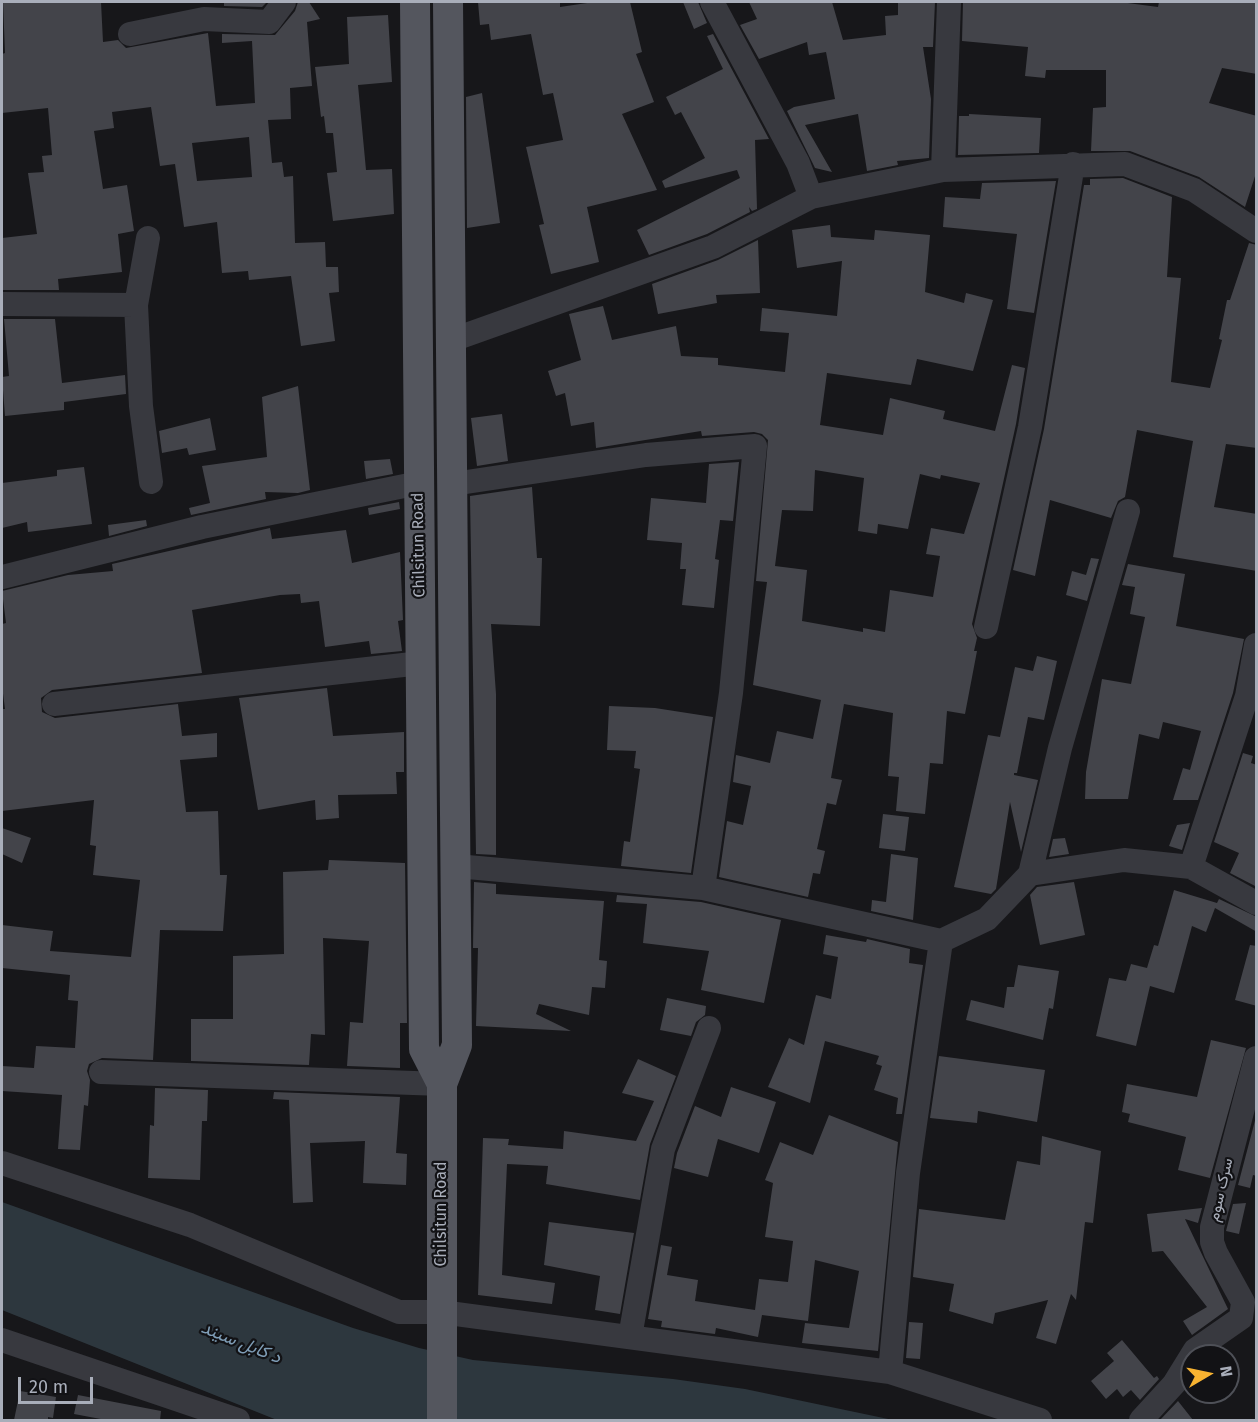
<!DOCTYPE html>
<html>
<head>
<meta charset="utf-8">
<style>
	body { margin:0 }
	#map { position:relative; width:1258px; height:1422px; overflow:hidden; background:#17171a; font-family:"Fira Sans",sans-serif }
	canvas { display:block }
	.frame { position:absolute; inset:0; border:3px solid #a9aeba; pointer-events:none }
	.north { position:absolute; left:1180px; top:1344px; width:60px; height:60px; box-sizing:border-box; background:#121215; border:2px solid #4e5057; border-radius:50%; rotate:81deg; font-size:16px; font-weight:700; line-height:24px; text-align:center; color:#a9aeba }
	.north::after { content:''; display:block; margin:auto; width:21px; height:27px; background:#f8b331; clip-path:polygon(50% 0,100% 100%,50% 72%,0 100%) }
	.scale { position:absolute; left:18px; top:1377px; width:75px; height:27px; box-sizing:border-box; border:3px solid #a9aeba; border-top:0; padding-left:8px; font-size:18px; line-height:21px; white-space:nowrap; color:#a9aeba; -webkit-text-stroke:4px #121215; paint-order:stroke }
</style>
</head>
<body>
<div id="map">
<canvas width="1258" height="1422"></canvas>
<div class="frame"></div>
<div class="north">N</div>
<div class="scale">20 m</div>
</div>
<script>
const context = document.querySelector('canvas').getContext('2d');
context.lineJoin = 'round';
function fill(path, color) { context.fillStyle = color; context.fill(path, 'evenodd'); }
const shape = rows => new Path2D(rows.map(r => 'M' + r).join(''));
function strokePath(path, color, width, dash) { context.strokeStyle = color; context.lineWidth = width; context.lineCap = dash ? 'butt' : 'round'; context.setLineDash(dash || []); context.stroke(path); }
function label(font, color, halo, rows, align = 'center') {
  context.font = font + ' "Fira Sans",Vazirmatn,sans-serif'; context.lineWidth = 4.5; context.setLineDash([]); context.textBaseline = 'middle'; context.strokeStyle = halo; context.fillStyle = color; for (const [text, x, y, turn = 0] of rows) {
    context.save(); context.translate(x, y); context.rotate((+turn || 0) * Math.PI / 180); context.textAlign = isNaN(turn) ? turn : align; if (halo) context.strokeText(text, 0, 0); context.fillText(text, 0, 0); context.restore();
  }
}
fill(shape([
	[2,1202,353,1328,419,1348,473,1360,673,1379,745,1389,893,1420,277,1420,2,1310]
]), '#2d373e');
fill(shape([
	[3,2,101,2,103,42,118,40,126,48,208,33,216,106,255,103,252,41,222,43,222,34,275,35,295,11,298,2,309,2,320,19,307,22,312,86,290,88,291,119,268,120,272,163,282,162,284,177,293,176,295,243,325,242,326,267,338,267,339,292,329,293,335,341,301,346,291,276,249,280,248,271,222,273,217,222,184,227,175,164,160,166,151,107,112,112,114,128,94,131,103,189,127,185,134,231,118,234,122,272,58,279,59,290,2,290,2,238,37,234,28,173,44,172,42,156,52,155,48,108,2,113,2,54,5,53],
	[249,137,252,177,197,181,192,143],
	[224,2,267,2,262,7,224,6],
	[478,2,560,2,560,7,594,2,630,2,642,52,636,54,654,102,622,114,657,190,587,207,599,262,551,274,539,225,544,224,526,147,563,140,553,93,543,95,531,34,491,40,489,24,480,25],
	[683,2,698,2,707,23,694,29],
	[749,2,832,2,843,40,886,35,885,16,898,15,898,2,935,2,933,47,923,47,931,99,929,158,897,161,898,165,867,171,858,114,805,125,832,172,815,168,787,111,794,107,835,99,826,52,809,55,807,42,759,59,740,25,757,19],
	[963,2,1120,2,1158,7,1159,2,1257,2,1257,74,1222,68,1209,103,1257,116,1257,170,1245,207,1199,177,1130,151,1091,151,1093,108,1106,107,1106,70,1046,70,1045,78,1025,76,1028,47,962,41],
	[388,15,392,82,358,85,366,170,392,169,394,214,333,221,327,173,337,172,333,133,326,133,324,116,321,117,315,67,349,64,347,17],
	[713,34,769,139,755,140,757,209,752,211,749,207,750,212,707,234,649,255,637,230,740,178,737,170,665,188,662,181,705,158,681,112,675,115,666,97,723,69,707,36],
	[482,93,500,223,467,228,466,97],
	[969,114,1041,118,1039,153,958,155,959,116,969,116],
	[1123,178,1172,197,1167,277,1181,278,1171,382,1210,388,1222,340,1219,339,1227,300,1230,300,1249,243,1257,245,1257,448,1226,444,1214,507,1257,514,1257,571,1173,557,1193,441,1137,430,1125,497,1118,501,1111,518,1050,500,1035,576,1013,570,1044,429,1084,185,1090,185,1090,179],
	[1056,181,1034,313,1007,309,1017,234,943,227,945,197,980,199,982,183],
	[830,225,831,237,874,240,875,230,930,235,925,292,964,303,966,293,993,300,973,371,917,359,911,385,827,373,820,425,883,435,890,398,945,411,943,419,995,431,1012,365,1025,368,1016,424,972,624,977,638,974,651,977,651,965,714,947,711,943,764,930,763,925,814,896,811,899,777,888,776,893,713,844,704,831,778,842,780,836,805,827,803,817,849,825,851,820,874,813,873,808,897,719,877,727,821,743,825,751,786,733,782,736,755,770,763,777,731,813,739,821,700,753,685,767,582,756,581,768,440,762,434,754,432,702,436,701,431,596,448,594,422,571,426,565,393,556,396,548,371,581,360,569,314,603,306,612,340,676,326,681,356,718,358,718,365,785,372,789,333,760,331,762,308,837,316,842,261,797,268,792,230],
	[815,470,864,478,858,531,877,534,878,524,908,529,920,474,940,479,941,475,980,483,964,534,931,528,926,554,940,556,933,597,890,590,885,632,863,628,863,632,802,621,807,570,775,566,782,510,813,511],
	[758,240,760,293,716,295,717,303,658,314,652,284,718,260],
	[4,319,55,319,62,383,125,375,126,394,64,402,64,410,5,416,2,377,9,376],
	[298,386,310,490,298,493,265,492,266,499,191,515,189,508,210,503,202,466,267,457,262,397],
	[502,414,508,461,477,466,471,418],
	[210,418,216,450,189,455,187,448,162,453,159,431],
	[390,459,393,474,366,479,364,461],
	[739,462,733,521,720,520,715,559,719,560,714,608,682,605,686,569,680,569,682,543,647,540,651,498,706,503,709,464],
	[84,467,92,524,28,532,27,522,2,528,2,483,57,476,57,470],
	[532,487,537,558,542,558,540,626,491,624,496,694,496,855,476,854,470,496],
	[399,502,400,509,369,515,368,508],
	[146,520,147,526,109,536,108,525],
	[270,528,272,539,346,530,352,563,400,552,403,620,398,621,402,651,371,654,369,641,325,647,319,601,301,603,300,594,280,595,192,610,202,673,52,690,41,698,42,712,55,718,178,704,182,736,217,733,217,757,180,760,186,812,218,811,220,875,227,875,223,931,160,930,153,1060,102,1058,89,1064,87,1071,90,1080,88,1106,84,1105,80,1150,58,1149,62,1095,2,1091,2,1066,34,1068,36,1046,75,1048,78,1001,68,1000,70,975,2,968,2,925,53,931,50,951,131,957,140,880,93,875,96,846,90,845,94,800,2,811,2,709,5,709,2,686,2,624,6,623,2,591,68,575,113,571,112,564],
	[1091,558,1099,559,1087,601,1066,595,1072,571,1086,575],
	[1128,564,1185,574,1176,626,1244,639,1233,693,1198,800,1173,800,1183,768,1190,770,1201,731,1163,722,1159,739,1139,734,1128,799,1085,799,1086,772,1102,679,1131,684,1145,617,1130,614,1135,587,1122,585],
	[1037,656,1057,661,1044,720,1028,717,1017,773,1014,773,1014,775,1038,780,1021,852,1010,802,996,889,991,894,954,887,988,735,1000,737,1015,667,1033,671],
	[327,688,333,736,404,732,404,772,396,772,397,794,338,795,339,818,316,820,315,800,258,810,239,698],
	[609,706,655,708,713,717,691,873,621,866,624,841,630,842,640,769,634,768,636,751,607,750],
	[1243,753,1253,756,1251,763,1257,765,1257,887,1230,873,1239,853,1214,842],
	[883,814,909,817,905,851,879,848],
	[1190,823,1182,850,1169,846,1177,825],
	[2,828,31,838,22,863,2,854],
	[1065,838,1069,854,1049,857,1053,839],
	[891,854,918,858,913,920,871,911,872,900,886,902],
	[329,860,405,863,407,1023,400,1023,400,1068,347,1066,350,1022,363,1023,369,941,323,938,325,1035,311,1034,309,1065,191,1061,191,1019,233,1019,233,956,284,954,283,872,328,870],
	[474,882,496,884,496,894,604,901,599,960,607,961,605,988,592,987,589,1015,539,1004,536,1014,571,1031,476,1026,478,948,473,948],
	[1074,882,1085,935,1040,945,1030,895,1037,887],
	[1174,890,1217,903,1219,899,1257,917,1257,932,1215,908,1206,932,1192,926,1174,993,1150,986,1136,1046,1096,1036,1109,978,1126,981,1131,964,1147,968,1154,945,1158,946],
	[617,895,701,902,781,920,764,1003,701,990,709,951,643,943,647,904,616,902],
	[826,935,866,942,867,939,910,949,909,963,923,965,902,1114,896,1114,898,1098,874,1090,882,1066,876,1064,879,1056,825,1041,810,1103,768,1087,789,1038,804,1045,816,995,831,999,838,957,823,954],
	[1250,945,1257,946,1257,1006,1235,1000],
	[1018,965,1059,971,1053,1009,1049,1008,1043,1040,966,1020,971,1000,1004,1008,1007,987,1014,987],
	[667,998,706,1006,705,1015,696,1022,691,1036,660,1030],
	[1211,1040,1246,1048,1210,1178,1178,1170,1186,1137,1128,1122,1130,1114,1122,1112,1127,1084,1197,1097],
	[939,1056,1045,1070,1037,1122,978,1111,977,1123,930,1118],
	[638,1059,676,1076,650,1144,640,1200,546,1184,548,1166,507,1164,502,1275,555,1283,552,1304,478,1295,483,1138,509,1139,508,1145,563,1149,564,1131,636,1141,654,1101,622,1093],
	[731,1087,776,1102,759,1153,718,1139,708,1177,674,1168,677,1153,695,1106,721,1117],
	[155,1088,208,1090,207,1121,202,1121,200,1180,148,1178,150,1125,154,1126],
	[274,1092,400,1097,396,1153,407,1154,406,1185,363,1183,365,1141,310,1143,313,1202,293,1203,289,1100,273,1099],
	[1257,1113,1257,1176,1253,1175,1250,1188,1238,1185],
	[829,1115,898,1142,878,1351,802,1343,805,1323,849,1328,859,1271,815,1260,808,1321,762,1315,758,1337,716,1328,715,1334,661,1327,662,1321,648,1319,661,1245,672,1247,667,1275,698,1280,695,1301,755,1310,759,1279,788,1282,793,1241,765,1237,773,1183,765,1180,780,1142,813,1155],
	[1042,1136,1101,1151,1093,1223,1085,1222,1076,1300,1071,1294,1056,1344,1036,1338,1048,1300,995,1313,993,1324,949,1311,954,1284,913,1277,919,1209,1005,1220,1017,1161,1040,1165],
	[1246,1203,1239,1234,1226,1231,1233,1204],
	[1202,1208,1198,1223,1185,1219,1228,1309,1192,1335,1183,1321,1207,1307,1163,1251,1152,1252,1147,1214],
	[549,1222,634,1233,620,1314,595,1310,600,1276,544,1265],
	[909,1322,923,1323,920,1359,906,1358],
	[1122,1340,1154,1378,1157,1376,1159,1379,1140,1400,1131,1390,1123,1397,1117,1389,1106,1399,1091,1381,1114,1361,1107,1353],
	[20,1391,56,1397,53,1418,48,1417,48,1420,14,1420],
	[78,1395,161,1411,160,1420,106,1420,74,1414],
	[1178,1401,1193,1420,1160,1420]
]), '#43444a');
strokePath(shape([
	[712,2,798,163,811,197],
	[130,34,204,19,269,22,284,2],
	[943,170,949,2],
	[148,238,136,305,141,406,151,482],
	[2,304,136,305],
	[452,340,713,247,811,197,943,170,1125,164,1194,190,1256,231],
	[453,484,646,455,755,446,731,693,703,888],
	[2,577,202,527,419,483],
	[986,627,1030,427,1073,164],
	[54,704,421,663],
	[456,866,703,888,941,941,987,919,1030,874,1124,860,1191,867,1256,903],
	[1191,867,1247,696,1256,645],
	[1030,874,1060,748,1128,511],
	[101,1072,442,1084],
	[2,1163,190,1225,399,1312,441,1312,890,1372,1040,1420],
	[630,1337,663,1149,709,1028],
	[2,1340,238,1420],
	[890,1372,908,1173,941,941],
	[1141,1420,1174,1384,1195,1350,1241,1318,1243,1302,1216,1253,1212,1242,1212,1227,1256,1058]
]), '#38393f', 24);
strokePath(shape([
	[415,2,424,1049,442,1084],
	[442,1420,442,1084,457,1045,448,2]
]), '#54565e', 30);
label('16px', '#a9aeba', '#121215', [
	["Chilsitun Road",419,545,-91],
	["سرک سوم",1221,1190,-77],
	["Chilsitun Road",442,1214,-90]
]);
label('italic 18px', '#7f9db6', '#121215', [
	["د کابل سيند",241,1343,22]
]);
</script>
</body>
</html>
